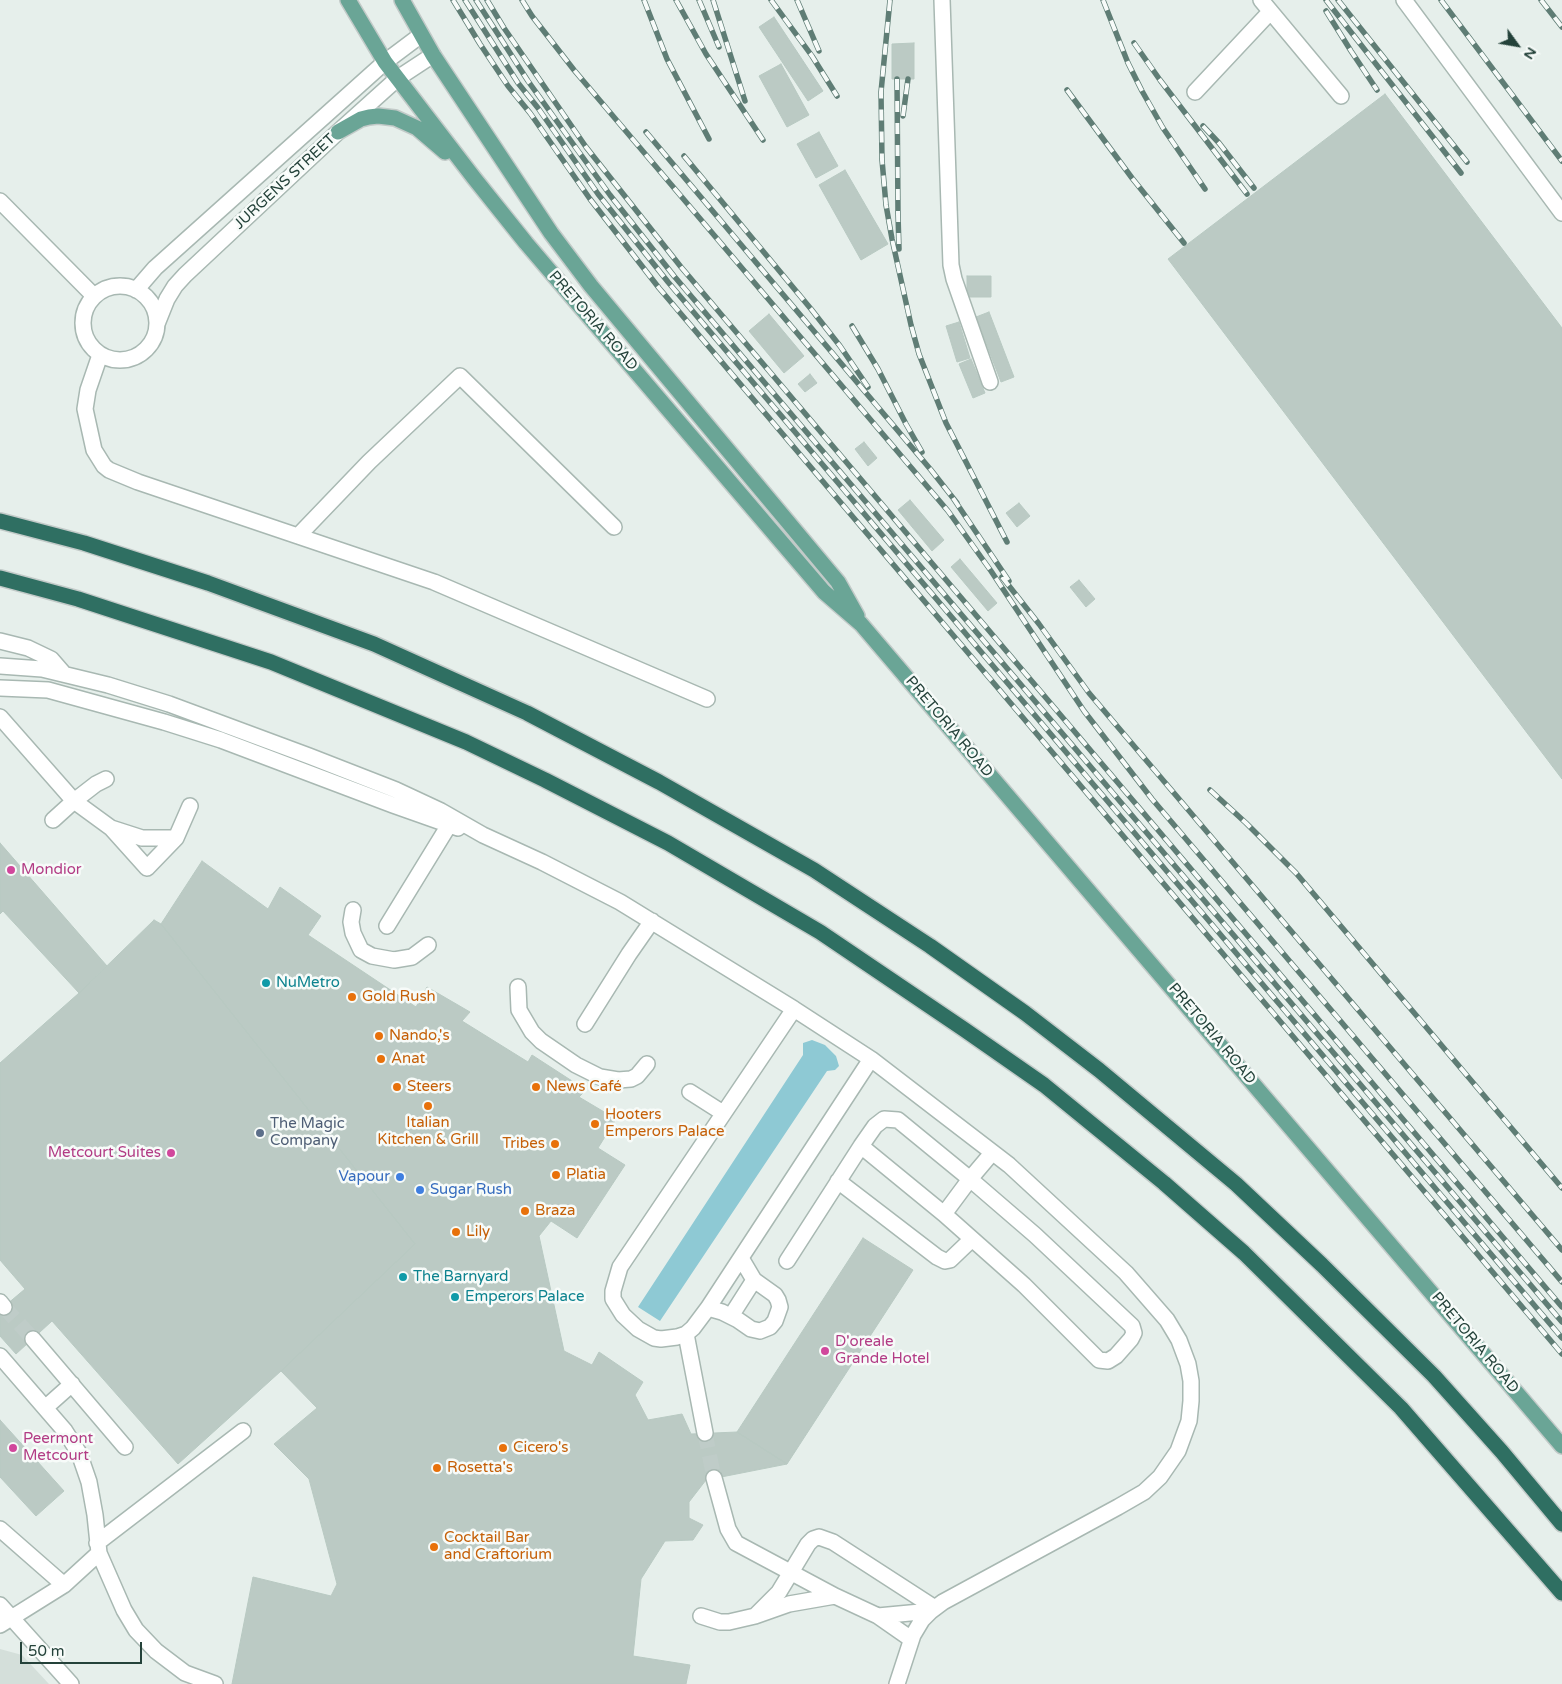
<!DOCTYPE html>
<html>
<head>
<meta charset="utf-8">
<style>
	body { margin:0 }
	#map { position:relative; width:1562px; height:1684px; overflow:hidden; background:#e6efeb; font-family:"Varela Round",sans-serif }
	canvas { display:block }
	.north { position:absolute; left:1492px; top:20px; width:50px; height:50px; -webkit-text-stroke:4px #f7fbf9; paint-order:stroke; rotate:122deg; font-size:14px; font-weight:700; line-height:20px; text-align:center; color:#24423a }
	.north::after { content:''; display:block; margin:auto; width:18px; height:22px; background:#24423a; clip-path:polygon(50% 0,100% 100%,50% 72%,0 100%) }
	.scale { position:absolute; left:20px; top:1642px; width:122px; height:22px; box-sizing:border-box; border:2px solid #24423a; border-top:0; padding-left:6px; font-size:15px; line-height:18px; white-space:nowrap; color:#24423a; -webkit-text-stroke:4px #f7fbf9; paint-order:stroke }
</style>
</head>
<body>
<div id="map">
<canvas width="1562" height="1684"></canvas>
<div class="north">N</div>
<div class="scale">50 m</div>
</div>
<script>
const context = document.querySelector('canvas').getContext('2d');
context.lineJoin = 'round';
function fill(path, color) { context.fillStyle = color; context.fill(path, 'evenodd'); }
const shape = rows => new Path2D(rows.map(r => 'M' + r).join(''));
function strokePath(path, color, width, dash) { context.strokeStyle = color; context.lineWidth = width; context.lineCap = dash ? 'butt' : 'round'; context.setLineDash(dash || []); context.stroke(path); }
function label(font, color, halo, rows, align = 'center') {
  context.font = font + ' "Varela Round",sans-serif'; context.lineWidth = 5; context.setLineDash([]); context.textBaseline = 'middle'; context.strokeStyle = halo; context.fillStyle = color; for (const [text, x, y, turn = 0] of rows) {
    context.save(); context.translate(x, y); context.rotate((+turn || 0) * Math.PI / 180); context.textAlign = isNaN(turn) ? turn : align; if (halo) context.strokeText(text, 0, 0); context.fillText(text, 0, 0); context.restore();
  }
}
fill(shape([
	[0,1649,22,1655,49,1684,0,1684]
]), '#d4dfda');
fill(shape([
	[812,1040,825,1045,836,1056,839,1066,835,1070,827,1071,660,1321,638,1307,803,1055,803,1043]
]), '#8ec9d4');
const building = shape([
	[774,17,823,91,808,101,759,27,774,17],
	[914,43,914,79,892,79,892,44,914,43],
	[781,64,809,115,787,127,759,76,781,64],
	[1385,94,1562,328,1562,779,1168,259,1385,94],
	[819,132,838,166,816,178,797,144,819,132],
	[845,170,888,244,861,260,819,185,845,170],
	[967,276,991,276,991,297,967,297,967,276],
	[989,312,1014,377,1001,382,976,317,989,312],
	[769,314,804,356,784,373,749,331,769,314],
	[959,322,970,358,957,362,946,326,959,322],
	[971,359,985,393,973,398,959,364,971,359],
	[810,374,817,383,805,392,798,384,810,374],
	[864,442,877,458,868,466,855,449,864,442],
	[910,500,944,540,932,551,898,510,910,500],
	[1019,503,1030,516,1017,527,1006,513,1019,503],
	[960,559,997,603,988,611,951,567,960,559],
	[1079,580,1095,599,1086,607,1070,587,1079,580],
	[0,843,107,966,79,993,3,911,0,914,0,843],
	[202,861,268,909,280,887,321,916,308,935,416,1007,427,987,470,1012,462,1021,528,1062,532,1055,586,1090,579,1097,616,1119,598,1148,625,1165,577,1238,551,1221,539,1236,564,1351,592,1365,599,1352,643,1382,635,1395,648,1420,682,1414,691,1434,737,1432,787,1464,706,1480,689,1502,689,1518,703,1525,693,1540,665,1541,641,1579,633,1656,690,1665,686,1684,232,1684,253,1577,331,1596,337,1584,309,1479,274,1444,317,1408,281,1371,415,1244,161,924,202,861],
	[154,920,161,924,415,1244,281,1371,178,1464,52,1321,16,1354,0,1336,0,1310,25,1289,0,1260,0,1063,79,993,154,920],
	[863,1238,913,1270,787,1464,737,1432,863,1238],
	[0,1420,64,1491,36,1516,0,1477,0,1420]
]);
fill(building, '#bbcac4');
strokePath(building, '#b8c9c2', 1);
strokePath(shape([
	[4,1307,33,1339],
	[705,1433,714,1478]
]), '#bfccc8', 15, [15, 8]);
const minor = shape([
	[942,0,951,265,954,279,990,382],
	[1261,0,1341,96],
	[1404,0,1562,213],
	[1195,92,1270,12],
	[0,201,94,296],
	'83 323a37 37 0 1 1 74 0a37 37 0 1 1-74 0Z',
	[136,290,155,268,385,62,421,35],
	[157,324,167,299,175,286,185,275,338,132,398,78,433,55],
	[100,355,88,390,85,409,94,450,104,466,109,470,138,482,434,582,707,699],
	[298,536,369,462,460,376,614,527],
	[0,641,28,648,51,659,64,674],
	[0,666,42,669,108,685,169,704,309,756,396,790,441,811,483,835,542,862,620,902,794,1009,871,1059,1009,1165,1126,1273,1167,1320,1179,1340,1188,1364,1191,1381,1191,1401,1189,1421,1178,1451,1160,1477,1144,1492,1118,1507,943,1602,931,1611,922,1620,913,1635,897,1684],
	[0,688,48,690,164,722,221,740,393,805,458,828],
	[0,717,74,801,111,828,142,838,176,838],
	[53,820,74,801,96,784,106,779],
	[112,829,147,868,176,838,190,806],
	[353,910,351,922,353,933,361,950,372,956,394,960,412,957,428,945],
	[387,926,449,825,452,818],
	[518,987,519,1010,532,1032,541,1041,576,1065,600,1077,618,1080,631,1079,637,1076,647,1064],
	[794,1009,620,1267,613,1291,613,1299,623,1315,638,1329,654,1338,661,1339,677,1337,686,1334,693,1328,708,1308,871,1059],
	[585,1024,629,954,652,921],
	[690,1092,723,1113],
	[861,1146,944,1214],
	[838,1181,937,1257,945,1261,950,1260,972,1239],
	[787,1261,861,1146,875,1126,884,1119,898,1120,970,1179,1035,1235,1132,1326,1134,1333,1131,1339,1116,1356,1108,1361,1099,1360,1024,1285,944,1214,970,1179,992,1153],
	[0,1302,4,1307],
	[708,1308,722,1312,738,1320,751,1329,760,1331,770,1327,775,1321,780,1307,778,1300,775,1295,754,1280,741,1258],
	[731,1316,754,1280],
	[686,1334,705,1433],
	[33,1339,125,1447],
	[0,1356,65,1431,79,1453,89,1482,95,1515,99,1553,124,1610,136,1630,156,1651,185,1673,215,1684],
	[45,1408,72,1384],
	[714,1478,728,1529,736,1543,835,1596],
	[0,1529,64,1585],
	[97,1543,243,1431],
	[0,1605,71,1684],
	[701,1616,720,1622,729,1622,755,1616,789,1604,835,1596,878,1616,911,1639],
	[755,1616,779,1592,808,1544,813,1539,819,1537,833,1542,935,1608],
	[878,1616,931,1611],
	[0,1625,64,1585,99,1553]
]);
const major = shape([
	[348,0,385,62,474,178,526,243,824,592,861,624,1562,1446],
	[402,0,433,55,551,233,591,286,838,582,857,616],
	[338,132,361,119,369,117,378,116,395,118,417,128,445,152]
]);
const highway = shape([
	[0,521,84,543,208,583,374,644,527,713,659,782,814,870,930,946,1025,1013,1099,1070,1236,1184,1322,1265,1434,1376,1502,1452,1562,1524],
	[0,578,78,599,271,662,466,742,545,780,668,843,820,932,965,1030,1044,1085,1164,1183,1244,1253,1401,1408,1562,1593]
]);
strokePath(minor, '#a8b8b2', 18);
strokePath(major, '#c2cac8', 18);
strokePath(highway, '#c2cac8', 18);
strokePath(minor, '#fff', 15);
strokePath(major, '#6aa596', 15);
strokePath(highway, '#2f6f62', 15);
const rail = shape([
	[453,0,480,44,508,86,530,113,590,199,659,288,1562,1354],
	[465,0,518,83,538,108,598,194,668,282,1562,1338],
	[476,0,528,81,576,148,610,195,674,276,1562,1322],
	[487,0,504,28,586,147,681,267,1562,1307],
	[522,0,532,16,574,70,948,511,991,571,1084,711,1152,799,1562,1282],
	[644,0,667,59,709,139],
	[676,0,706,54,763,140],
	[699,0,719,47],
	[713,0,745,101],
	[771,0,812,56,837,96],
	[797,0,819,51],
	[890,0,881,92,882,160,886,205,892,239,911,325,919,354,946,423,1007,542],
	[1103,0,1128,63,1142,91,1163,128,1205,189],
	[1326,0,1461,173],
	[1338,0,1467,162],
	[1441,0,1562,161],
	[1541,0,1562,27],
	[1326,11,1351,51,1377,90],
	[1134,43,1160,80,1247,194],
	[897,79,898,214,899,249],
	[1067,90,1132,178,1184,243],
	[903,116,908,79],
	[1203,126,1219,143,1254,188],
	[646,132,931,470,957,503],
	[684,156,811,309,840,346,868,387],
	[852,326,878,369,906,424,922,452],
	[953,498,1009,581],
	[1002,577,1039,624,1089,693,1562,1250],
	[1210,790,1246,823,1296,873,1562,1188]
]);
strokePath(rail, '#5f7d75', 5.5);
strokePath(rail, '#f7fbf9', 4, [11]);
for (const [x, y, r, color] of [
	[11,870,5,"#d1479c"],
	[266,983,5,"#0f9aa8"],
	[352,997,5,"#e8710a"],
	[379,1036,5,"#e8710a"],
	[381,1059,5,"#e8710a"],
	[397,1087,5,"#e8710a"],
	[536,1087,5,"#e8710a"],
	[428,1106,5,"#e8710a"],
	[595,1124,5,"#e8710a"],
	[260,1133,5,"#5c6f8a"],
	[555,1144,5,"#e8710a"],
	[171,1153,5,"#d1479c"],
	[556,1175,5,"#e8710a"],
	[400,1177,5,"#3f7fe0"],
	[420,1190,5,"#3f7fe0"],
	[525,1211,5,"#e8710a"],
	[456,1232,5,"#e8710a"],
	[403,1277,5,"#0f9aa8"],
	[455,1297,5,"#0f9aa8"],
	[825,1351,5,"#d1479c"],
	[13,1448,5,"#d1479c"],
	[503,1448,5,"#e8710a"],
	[437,1468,5,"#e8710a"],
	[434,1547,5,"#e8710a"]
]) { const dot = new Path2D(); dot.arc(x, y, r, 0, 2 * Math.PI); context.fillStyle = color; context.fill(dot); strokePath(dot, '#f7fbf9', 2); }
label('15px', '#24423a', '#f7fbf9', [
	["JURGENS STREET",285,182,-43],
	["PRETORIA ROAD",593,321,49],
	["PRETORIA ROAD",949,727,50],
	["PRETORIA ROAD",1212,1034,50],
	["PRETORIA ROAD",1475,1343,50]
]);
label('15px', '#b23c85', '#f7fbf9', [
	["Mondior",21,870],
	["Metcourt Suites",161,1153,"right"],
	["D'oreale",835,1342],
	["Grande Hotel",835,1359],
	["Peermont",23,1439],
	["Metcourt",23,1456]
], 'left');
label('15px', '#0d838f', '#f7fbf9', [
	["NuMetro",276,983],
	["The Barnyard",413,1277],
	["Emperors Palace",465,1297]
], 'left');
label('15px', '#c56008', '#f7fbf9', [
	["Gold Rush",362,997],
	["Nando,'s",389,1036],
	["Anat",391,1059],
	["Steers",407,1087],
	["News Café",546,1087],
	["Hooters",605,1115],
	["Emperors Palace",605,1132],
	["Italian",428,1123,"center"],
	["Kitchen & Grill",428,1140,"center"],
	["Tribes",545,1144,"right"],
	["Platia",566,1175],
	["Braza",535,1211],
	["Lily",466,1232],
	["Cicero's",513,1448],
	["Rosetta's",447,1468],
	["Cocktail Bar",444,1538],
	["and Craftorium",444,1555]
], 'left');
label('15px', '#4e5e75', '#f7fbf9', [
	["The Magic",270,1124],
	["Company",270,1141]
], 'left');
label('15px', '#366cbe', '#f7fbf9', [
	["Vapour",390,1177],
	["Sugar Rush",430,1190,"left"]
], 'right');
</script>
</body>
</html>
